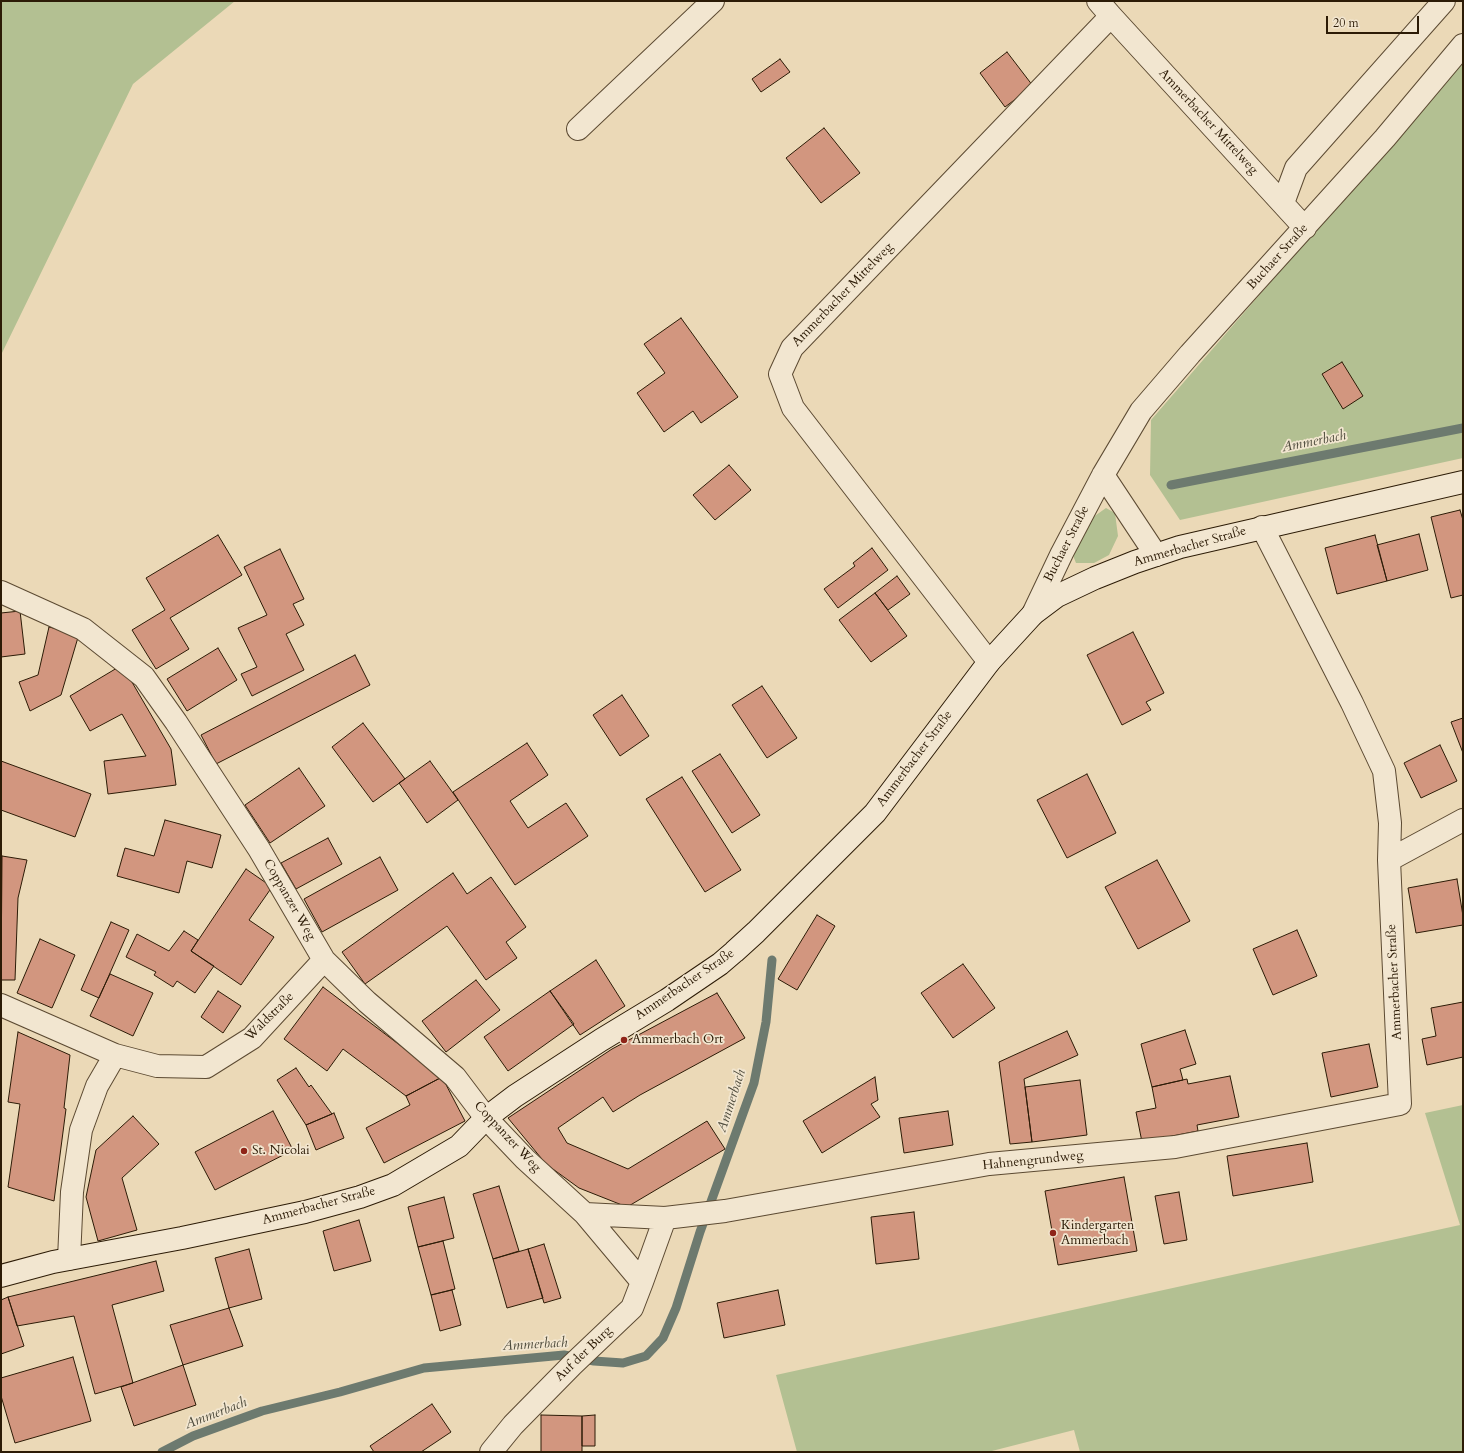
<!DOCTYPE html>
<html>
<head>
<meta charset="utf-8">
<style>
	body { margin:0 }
	#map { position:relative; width:1464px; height:1453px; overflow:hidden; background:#ebd9b7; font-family:Cardo,serif }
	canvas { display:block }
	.frame { position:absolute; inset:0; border:2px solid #2c1b06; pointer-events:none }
	.scale { position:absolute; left:1326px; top:16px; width:93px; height:18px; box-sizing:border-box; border:2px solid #2c1b06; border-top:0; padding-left:5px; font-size:12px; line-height:14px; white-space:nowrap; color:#2c1b06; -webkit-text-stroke:3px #f2e6d0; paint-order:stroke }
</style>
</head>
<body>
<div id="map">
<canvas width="1464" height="1453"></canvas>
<div class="frame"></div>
<div class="scale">20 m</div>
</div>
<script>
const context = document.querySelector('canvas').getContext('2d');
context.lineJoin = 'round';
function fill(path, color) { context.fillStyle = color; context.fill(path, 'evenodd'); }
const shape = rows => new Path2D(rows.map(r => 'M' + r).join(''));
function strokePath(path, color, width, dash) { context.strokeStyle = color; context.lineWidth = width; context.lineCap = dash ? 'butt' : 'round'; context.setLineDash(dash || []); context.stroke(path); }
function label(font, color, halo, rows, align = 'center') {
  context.font = font + ' Cardo,serif'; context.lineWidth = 3.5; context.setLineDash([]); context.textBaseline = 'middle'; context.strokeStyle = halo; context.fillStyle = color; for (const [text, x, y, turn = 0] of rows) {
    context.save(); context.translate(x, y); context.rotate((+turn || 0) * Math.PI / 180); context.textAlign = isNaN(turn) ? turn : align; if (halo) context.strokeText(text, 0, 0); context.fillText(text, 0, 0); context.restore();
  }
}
fill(shape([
	[1,1,235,1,133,84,1,355],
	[1463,60,1463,458,1180,520,1150,475,1151,420],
	[1106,508,1115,513,1118,536,1109,555,1094,563,1076,563,1072,553,1082,525],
	[1463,1105,1463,1452,1080,1452,1074,1430,988,1452,797,1452,776,1375,1460,1225,1425,1113]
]), '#b3c092');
strokePath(shape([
	[1171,485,1463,428],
	[162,1452,193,1436,262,1411,340,1392,424,1368,564,1355,594,1361,623,1363,646,1356,663,1338,676,1308,700,1232,754,1083,766,1022,772,960]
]), '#6d7a6f', 9);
const building = shape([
	[1007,52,1033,86,1005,107,980,73,1007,52],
	[780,59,790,72,761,92,752,79,780,59],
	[824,128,860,173,821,203,786,158,824,128],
	[681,318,738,397,701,423,693,411,664,432,637,393,665,373,644,344,681,318],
	[1342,362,1363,396,1343,409,1322,374,1342,362],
	[729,465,751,490,715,520,693,495,729,465],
	[1460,510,1463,520,1463,595,1451,598,1431,517,1460,510],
	[1419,534,1428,570,1387,581,1377,545,1419,534],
	[218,535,242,575,170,618,189,649,156,669,132,630,165,610,146,578,218,535],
	[1375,535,1387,581,1337,594,1325,548,1375,535],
	[872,548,888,570,838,608,824,589,855,566,853,563,872,548],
	[280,549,304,599,293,604,304,625,286,634,304,670,252,696,241,674,257,667,238,628,267,615,244,567,280,549],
	[897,576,910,594,888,610,875,593,897,576],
	[875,593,907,636,871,662,839,620,875,593],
	[20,611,25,654,1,657,1,613,20,611],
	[49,627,79,634,61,695,30,711,19,682,38,675,49,627],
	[1133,632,1164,693,1146,702,1151,710,1122,725,1087,655,1133,632],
	[218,648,237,680,187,711,167,679,218,648],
	[355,655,370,685,216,764,201,735,355,655],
	[122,665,171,749,176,785,108,794,104,761,146,756,122,714,90,731,70,696,122,665],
	[762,686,797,738,767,758,732,705,762,686],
	[622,695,649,736,620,756,593,715,622,695],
	[1463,718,1463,753,1451,722,1463,718],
	[363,723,405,779,373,802,332,747,363,723],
	[527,743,548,775,510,801,528,828,566,803,588,836,515,885,453,792,527,743],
	[1440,745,1457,781,1421,798,1404,763,1440,745],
	[720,754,760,815,732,833,692,771,720,754],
	[1,761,91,794,75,837,1,810,1,761],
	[430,761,458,800,427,823,399,783,430,761],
	[299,768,325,806,270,843,245,805,299,768],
	[1087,774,1116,833,1067,858,1037,800,1087,774],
	[682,777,741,870,705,892,646,799,682,777],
	[165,820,221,835,212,868,187,861,179,893,117,876,125,848,154,856,165,820],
	[328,838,342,864,296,889,281,863,328,838],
	[2,856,27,860,18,898,15,980,1,980,2,856],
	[380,857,398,890,322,932,304,899,380,857],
	[1157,860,1190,921,1138,949,1105,887,1157,860],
	[246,869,272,887,249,920,274,937,241,985,191,951,246,869],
	[453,873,467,894,491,877,526,927,506,942,517,958,486,980,447,926,365,984,342,952,453,873],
	[1457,879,1463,916,1463,925,1416,933,1408,888,1457,879],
	[817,915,835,926,797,990,778,979,817,915],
	[111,922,129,930,99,998,81,990,111,922],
	[1297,930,1317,976,1273,995,1253,949,1297,930],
	[184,931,198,940,191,951,214,966,195,993,177,981,173,987,154,975,156,972,126,957,137,934,169,951,184,931],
	[40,939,75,955,52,1008,17,993,40,939],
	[596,960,625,1006,580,1035,550,991,596,960],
	[963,964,995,1008,953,1038,921,993,963,964],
	[110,974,153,993,133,1036,90,1016,110,974],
	[476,980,500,1010,446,1052,422,1021,476,980],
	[323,987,442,1077,406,1096,343,1049,327,1071,284,1039,323,987],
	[218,991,241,1006,223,1033,201,1017,218,991],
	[550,991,574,1024,508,1071,484,1037,550,991],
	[717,993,745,1038,640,1095,613,1112,603,1097,558,1128,567,1143,628,1169,707,1121,725,1149,627,1207,579,1188,546,1164,508,1118,612,1049,717,993],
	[1463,1002,1463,1057,1427,1065,1422,1039,1436,1036,1431,1008,1463,1002],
	[1185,1030,1196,1064,1180,1069,1183,1080,1152,1087,1141,1044,1185,1030],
	[1067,1031,1078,1055,1024,1079,1032,1142,1010,1144,999,1062,1067,1031],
	[18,1032,70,1055,64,1108,66,1109,54,1201,8,1187,20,1104,8,1102,18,1032],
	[1369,1044,1378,1087,1331,1097,1322,1053,1369,1044],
	[296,1068,309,1087,311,1085,332,1114,306,1125,277,1080,296,1068],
	[1230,1076,1239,1117,1197,1125,1198,1131,1142,1142,1136,1112,1156,1108,1152,1087,1187,1079,1188,1084,1230,1076],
	[442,1077,465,1121,384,1163,366,1128,410,1105,406,1096,442,1077],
	[875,1077,878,1100,871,1104,880,1117,822,1153,803,1121,875,1077],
	[1080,1080,1087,1135,1032,1142,1025,1087,1080,1080],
	[273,1111,293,1150,215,1190,195,1152,273,1111],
	[948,1111,953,1145,904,1153,899,1118,948,1111],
	[334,1113,344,1138,316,1150,306,1125,334,1113],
	[133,1116,159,1144,122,1178,137,1230,98,1241,86,1197,96,1150,133,1116],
	[1307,1143,1313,1182,1233,1196,1227,1156,1307,1143],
	[1124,1177,1137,1251,1058,1265,1045,1191,1124,1177],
	[499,1186,519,1251,493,1259,473,1194,499,1186],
	[1179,1192,1187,1240,1164,1244,1155,1196,1179,1192],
	[444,1197,454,1238,418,1247,408,1207,444,1197],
	[914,1212,919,1259,876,1264,871,1217,914,1212],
	[359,1220,371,1261,334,1271,323,1231,359,1220],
	[443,1241,455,1289,431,1295,418,1247,443,1241],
	[544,1244,561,1298,544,1303,528,1249,544,1244],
	[249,1249,262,1299,229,1308,215,1258,249,1249],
	[528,1249,543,1298,507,1308,493,1259,528,1249],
	[156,1261,164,1291,112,1305,133,1383,95,1394,74,1316,17,1326,8,1297,156,1261],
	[452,1290,461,1325,440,1331,431,1295,452,1290],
	[778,1290,785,1325,724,1338,717,1303,778,1290],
	[8,1297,24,1346,1,1354,1,1300,8,1297],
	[229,1308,243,1346,183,1365,170,1325,229,1308],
	[73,1357,91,1421,15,1443,1,1396,1,1378,73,1357],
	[183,1365,196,1405,134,1426,121,1387,183,1365],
	[432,1404,451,1432,421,1452,374,1452,370,1446,432,1404],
	[541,1415,582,1416,582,1452,541,1452,541,1415],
	[595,1415,595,1446,582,1446,582,1416,595,1415]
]);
fill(building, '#d2967f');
strokePath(building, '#2c1b06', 1);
const street = shape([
	[1098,1,1111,16],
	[578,129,713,1],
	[1283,203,1296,168,1444,1],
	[1103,475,1156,555],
	[1,592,83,629,144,677,176,722,259,849,324,960,367,1002,455,1077,486,1118,525,1159,585,1214,642,1282],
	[1033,614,1062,553,1103,475,1141,411,1190,354,1385,138,1463,45],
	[989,662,793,408,780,374,792,348,1111,16,1305,228],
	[1389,860,1463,820],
	[1,1005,115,1055,157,1066,206,1067,252,1038,324,960],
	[585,1214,665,1218,725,1211,989,1164,1175,1147,1400,1104,1389,860,1390,823,1384,771,1352,703,1262,527],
	[69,1259,72,1192,81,1130,97,1086,115,1055],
	[491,1452,513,1425,572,1365,632,1308,642,1282,665,1218]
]);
const secondary = shape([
	[1,1276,53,1262,182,1238,305,1212,360,1197,393,1185,459,1146,486,1118,515,1096,601,1040,667,1000,720,964,734,952,756,932,875,813,989,662,1033,614,1057,596,1095,578,1135,562,1180,547,1463,482]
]);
strokePath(street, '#5c4a32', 24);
strokePath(secondary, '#2c1b06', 24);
strokePath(street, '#f2e6d0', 22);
strokePath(secondary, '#f2e6d0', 22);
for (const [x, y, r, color] of [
	[624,1040,4,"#8f2418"],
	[244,1151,4,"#8f2418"],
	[1053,1233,4,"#8f2418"]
]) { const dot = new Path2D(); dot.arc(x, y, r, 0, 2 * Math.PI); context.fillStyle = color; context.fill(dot); strokePath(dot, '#f2e6d0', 1.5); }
label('13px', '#2c1b06', '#f2e6d0', [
	["Ammerbacher Mittelweg",1208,122,47],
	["Buchaer Straße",1278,257,-48],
	["Ammerbacher Mittelweg",843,295,-46],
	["Buchaer Straße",1067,544,-63],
	["Ammerbacher Straße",1190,547,-16],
	["Ammerbacher Straße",915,759,-53],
	["Coppanzer Weg",289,900,60],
	["Ammerbacher Straße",1395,982,-93],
	["Ammerbacher Straße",685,985,-34],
	["Waldstraße",270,1017,-45],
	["Coppanzer Weg",507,1137,47],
	["Hahnengrundweg",1033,1161,-6],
	["Ammerbacher Straße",319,1206,-15],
	["Auf der Burg",584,1354,-44]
]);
label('13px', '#2c1b06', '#f2e6d0', [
	["Ammerbach Ort",632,1040],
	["St. Nicolai",252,1151],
	["Kindergarten",1061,1226],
	["Ammerbach",1061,1241]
], 'left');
label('italic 14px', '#4d4a3b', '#f2e6d0', [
	["Ammerbach",1314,442,-11],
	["Ammerbach",732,1101,-72],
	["Ammerbach",535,1345,-3],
	["Ammerbach",216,1414,-21]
]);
</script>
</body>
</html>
